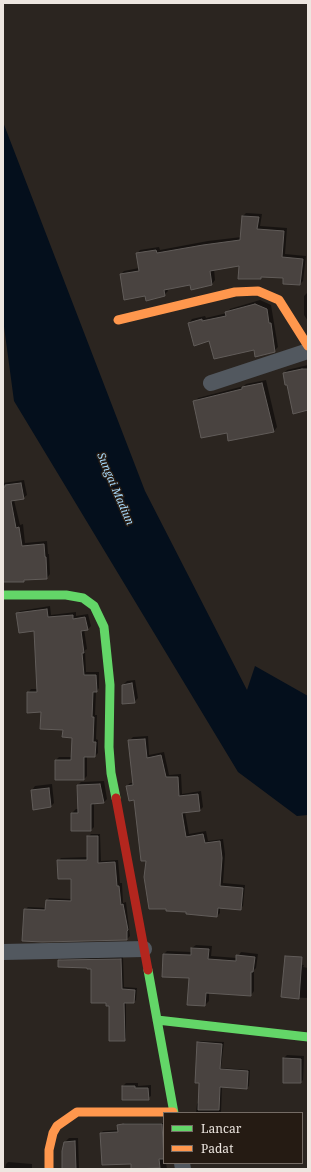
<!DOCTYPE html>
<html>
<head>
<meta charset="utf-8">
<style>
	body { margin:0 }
	#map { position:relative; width:311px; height:1172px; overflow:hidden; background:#2b2520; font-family:"Noto Serif",serif }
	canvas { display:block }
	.frame { position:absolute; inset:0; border:4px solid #ede6e0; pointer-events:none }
	.legend { position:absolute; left:163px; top:1112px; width:140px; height:52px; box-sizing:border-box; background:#251b13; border:1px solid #756c65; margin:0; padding:5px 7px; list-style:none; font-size:12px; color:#ede6e0 }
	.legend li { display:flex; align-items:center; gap:8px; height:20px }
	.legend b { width:20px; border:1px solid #756c65 }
</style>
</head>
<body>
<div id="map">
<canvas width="311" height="1172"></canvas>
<div class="frame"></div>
<ul class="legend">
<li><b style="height:5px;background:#63d668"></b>Lancar</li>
<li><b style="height:5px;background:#ff974d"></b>Padat</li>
</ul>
</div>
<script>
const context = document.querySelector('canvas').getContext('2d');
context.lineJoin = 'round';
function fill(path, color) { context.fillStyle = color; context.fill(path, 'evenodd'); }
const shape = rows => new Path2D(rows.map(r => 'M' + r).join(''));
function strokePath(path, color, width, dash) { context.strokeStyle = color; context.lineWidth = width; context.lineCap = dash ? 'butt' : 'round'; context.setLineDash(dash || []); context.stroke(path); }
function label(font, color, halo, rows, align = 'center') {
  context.font = font + ' "Noto Serif",serif'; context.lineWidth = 3; context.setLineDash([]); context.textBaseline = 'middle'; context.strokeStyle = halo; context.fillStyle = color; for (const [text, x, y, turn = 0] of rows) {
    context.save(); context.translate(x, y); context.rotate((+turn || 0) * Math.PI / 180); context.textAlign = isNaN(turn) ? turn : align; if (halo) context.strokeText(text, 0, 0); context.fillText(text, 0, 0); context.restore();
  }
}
fill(shape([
	[3,122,145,491,247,690,255,666,308,696,308,815,297,816,238,772,14,401,3,319]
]), '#040f1c');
fill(shape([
	[246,213,262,214,260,226,287,228,285,254,306,256,303,281,300,284,284,278,263,276,260,278,240,265,214,269,215,280,212,284,192,288,191,284,167,288,168,291,164,295,146,295,121,274,124,271,139,268,137,254,140,250,159,247,160,250,208,241,242,237,243,216],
	[307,293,308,293,308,321,304,315,304,296],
	[260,300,271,305,278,347,274,351,210,340,189,323,192,319,205,316,206,318,227,313,230,309],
	[308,365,308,409,287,384,284,373,287,370],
	[266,380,277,427,274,431,227,432,195,402,198,398,244,386,246,384],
	[24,480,27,495,23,498,14,500,20,525,23,524,25,543,47,541,48,554,49,554,50,574,47,578,26,579,24,581,3,581,3,483],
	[50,606,51,615,76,612,76,616,88,614,91,626,88,629,84,629,87,649,85,650,86,672,99,672,99,688,96,692,95,715,97,715,96,739,98,740,98,753,95,756,87,756,87,776,84,779,56,779,56,760,59,757,72,757,73,737,42,711,28,693,31,689,38,689,35,630,17,614,20,611],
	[135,680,138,698,134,702,123,685,127,681],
	[148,736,149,755,164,752,169,775,181,774,182,794,201,791,203,807,200,810,185,812,189,834,206,831,208,841,223,839,225,854,223,883,245,885,243,906,240,909,220,907,220,913,217,916,147,860,135,799,127,786,130,783,133,783,129,741,133,737],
	[104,781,107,799,104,802,94,803,94,827,91,830,72,813,76,809,79,809,78,785,81,782],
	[52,784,54,803,51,806,32,790,35,786],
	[91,834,100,834,101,861,118,860,120,883,122,883,123,903,126,902,129,928,130,936,127,939,25,910,28,907,46,908,47,901,49,898,72,899,72,878,58,861,61,858,88,857,88,837],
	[196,945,212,946,211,956,237,958,241,952,258,954,256,968,254,970,254,991,251,995,209,992,209,1001,205,1005,190,977,164,954,167,951,192,952,192,948],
	[123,957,124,987,137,988,136,1000,134,1002,126,1002,126,1038,124,1040,92,968,59,961,62,959],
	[288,964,304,965,303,967,308,968,308,998,282,997],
	[200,1041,224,1042,221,1068,250,1070,249,1086,247,1088,222,1086,221,1113,196,1113,197,1104,199,1102,200,1083,198,1043],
	[287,1055,304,1056,303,1080,300,1082,284,1082,284,1058],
	[126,1083,138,1083,138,1086,151,1085,151,1096,148,1098,123,1086],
	[126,1123,164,1123,164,1163,166,1163,167,1169,132,1169,132,1162,101,1133,103,1131,119,1130,118,1126,121,1124],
	[69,1138,78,1138,79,1169,62,1169,62,1152,65,1142],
	[8,1162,32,1164,32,1169,5,1169,6,1164],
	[238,1168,247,1169,237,1169]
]), '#0007');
const building = shape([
	[242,216,259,217,257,229,284,231,282,257,303,259,300,285,283,284,283,278,261,277,261,279,238,279,239,266,210,271,212,285,191,290,190,285,164,290,165,296,146,301,145,296,124,300,120,274,139,271,136,253,156,250,157,253,203,245,240,240,242,216],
	[255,304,267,309,269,323,271,323,275,352,255,357,254,350,214,359,209,341,194,346,188,323,202,319,202,321,226,316,225,312,255,304],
	[302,369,308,369,308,410,293,414,287,385,285,385,283,373,302,369],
	[262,383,274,432,228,441,227,433,201,438,193,401,242,389,242,387,262,383],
	[21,483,24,499,11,501,16,528,19,527,22,546,44,544,45,557,46,557,47,579,24,580,24,582,3,582,3,487,5,487,5,485,21,483],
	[47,609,48,617,73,615,73,619,85,617,88,630,81,631,84,653,82,653,84,675,96,675,97,692,93,692,92,717,94,717,93,742,96,742,95,757,84,757,84,780,55,780,55,760,71,760,72,738,62,737,63,730,40,729,41,712,27,713,27,692,37,692,34,631,19,633,16,613,47,609],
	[132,683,135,703,122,704,122,685,132,683],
	[145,739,147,758,161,755,166,777,178,777,179,796,198,794,200,811,182,813,186,837,203,834,205,843,220,841,222,858,220,886,243,888,241,910,218,908,217,917,186,914,186,912,166,911,166,909,149,909,144,877,146,861,141,861,134,800,129,801,126,786,133,785,128,740,145,739],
	[100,784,104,803,91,804,91,831,71,831,71,813,78,813,77,785,100,784],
	[49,788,51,807,33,810,31,790,49,788],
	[87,836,98,836,98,863,115,862,117,886,119,886,121,905,123,904,128,930,127,931,127,940,42,942,22,941,24,909,45,910,46,900,71,901,71,879,58,879,57,860,87,860,87,836],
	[191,948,209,949,208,959,236,961,236,955,255,957,253,972,251,972,251,996,206,993,205,1006,187,1005,189,978,162,977,163,954,191,955,191,948],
	[285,956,302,957,299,999,281,997,285,956],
	[121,959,122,989,135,990,134,1003,124,1003,125,1041,109,1041,109,1006,106,1006,106,1003,91,1003,91,969,87,969,87,968,58,967,58,960,121,959],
	[197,1042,222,1044,220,1069,248,1071,247,1089,220,1087,219,1110,198,1110,199,1083,195,1083,197,1042],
	[283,1058,301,1059,301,1083,283,1083,283,1058],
	[122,1086,135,1086,135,1088,148,1088,149,1100,122,1100,122,1086],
	[123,1124,162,1124,164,1159,159,1159,160,1168,131,1169,131,1164,102,1165,100,1133,118,1132,117,1125,123,1124],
	[75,1141,76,1169,62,1169,62,1151,64,1142,75,1141]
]);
fill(building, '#494340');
strokePath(building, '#615c59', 1);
strokePath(shape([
	[211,383,308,351],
	[3,952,144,949],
	[182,1163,183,1169]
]), '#52585f', 16);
strokePath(shape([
	[3,595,66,595,83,598,94,606,104,627,110,685,109,747,111,773,116,798],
	[148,970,174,1113],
	[157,1020,308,1037]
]), '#63d668', 9);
strokePath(shape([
	[118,320,235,292,258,291,279,300,308,346],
	[49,1169,49,1150,53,1133,57,1126,77,1112,173,1112]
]), '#ff974d', 9);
strokePath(shape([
	[116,798,148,970]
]), '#b3261e', 9);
label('italic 11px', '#a8dafc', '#251b13', [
	["Sungai Madiun",115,489,67]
]);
</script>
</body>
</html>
